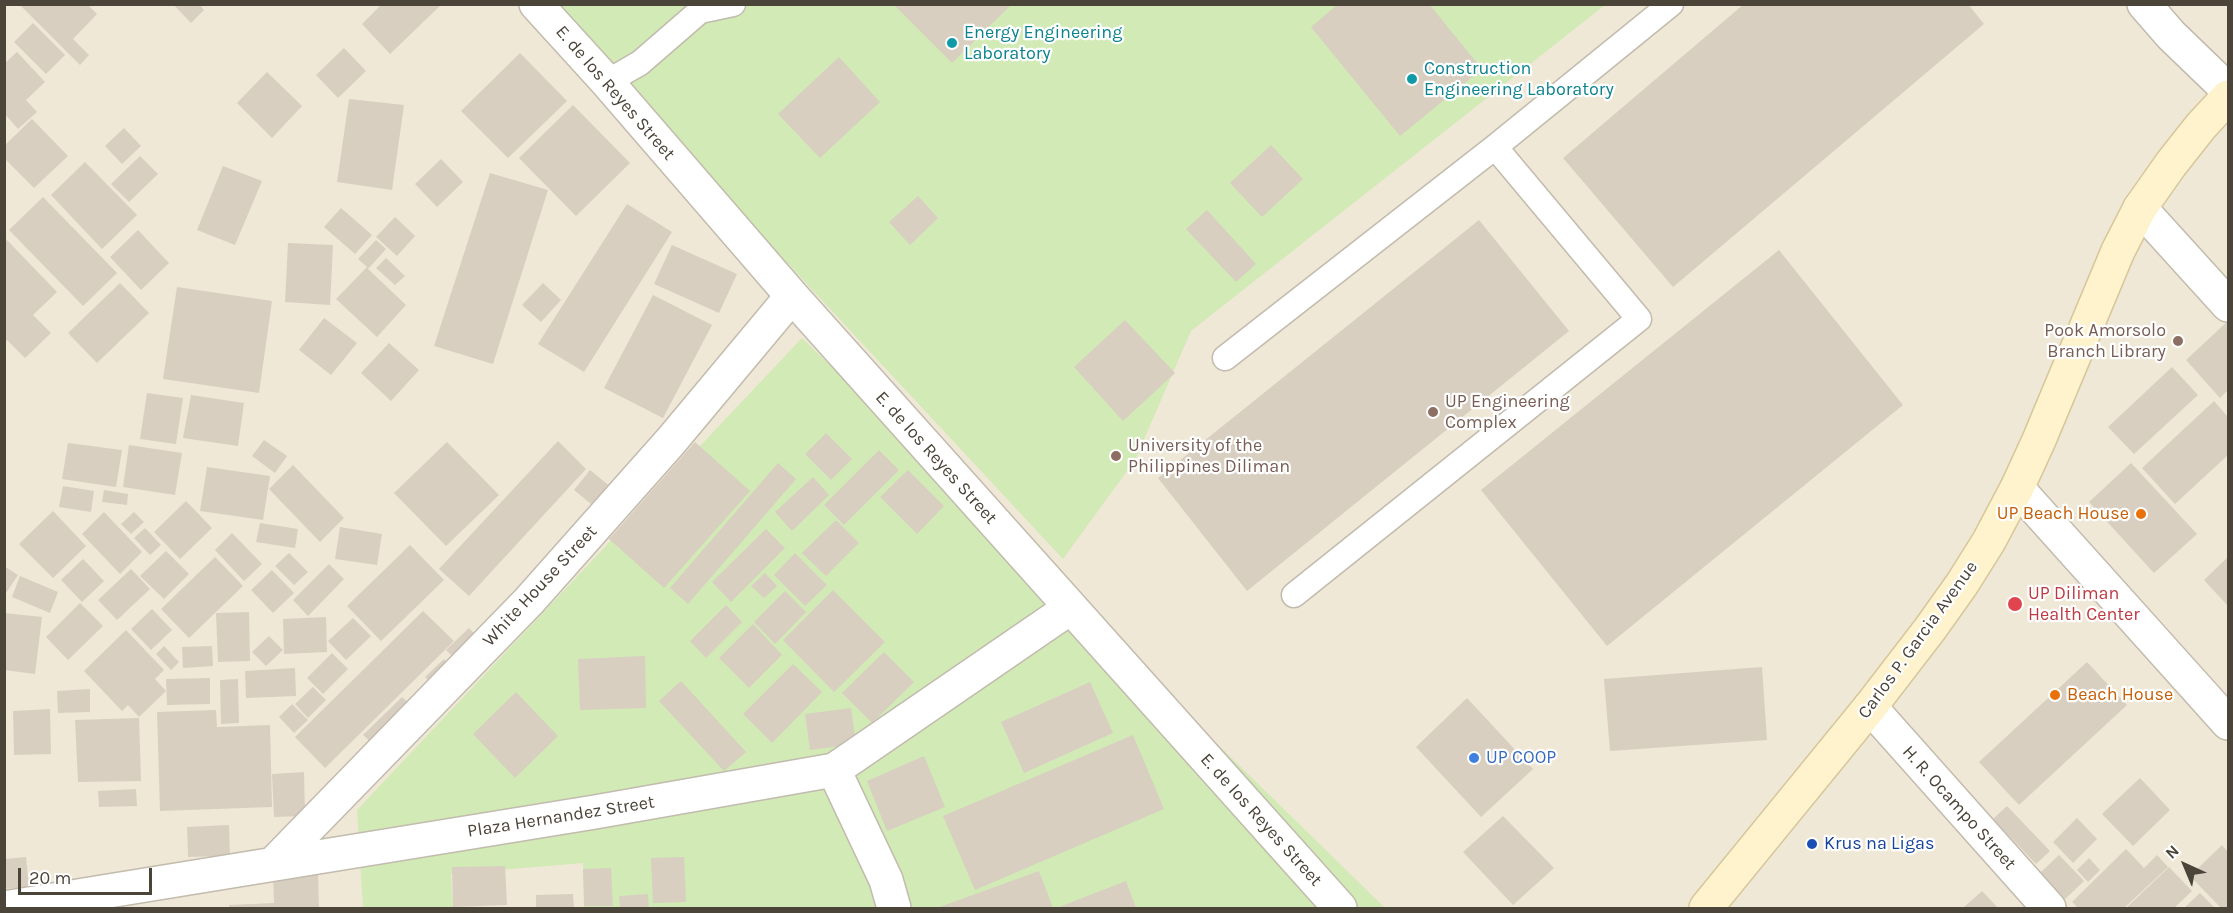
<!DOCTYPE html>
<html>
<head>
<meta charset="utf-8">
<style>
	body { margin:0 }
	#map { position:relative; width:2233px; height:913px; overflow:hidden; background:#f6f3ec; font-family:Karla,sans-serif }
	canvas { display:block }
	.frame { position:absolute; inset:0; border:6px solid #4b4439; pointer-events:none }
	.north { position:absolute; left:2155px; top:835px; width:60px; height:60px; -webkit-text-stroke:4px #fff; paint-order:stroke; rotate:316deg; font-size:16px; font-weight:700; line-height:24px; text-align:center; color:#4b4439 }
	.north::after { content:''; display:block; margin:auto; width:21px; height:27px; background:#4b4439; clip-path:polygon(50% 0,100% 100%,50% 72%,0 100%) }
	.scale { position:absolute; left:18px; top:868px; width:134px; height:27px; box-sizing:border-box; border:3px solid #4b4439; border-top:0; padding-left:8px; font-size:18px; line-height:21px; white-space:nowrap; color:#4b4439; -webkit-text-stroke:4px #fff; paint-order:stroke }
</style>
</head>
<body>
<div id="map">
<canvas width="2233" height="913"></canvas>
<div class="frame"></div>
<div class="north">N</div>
<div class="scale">20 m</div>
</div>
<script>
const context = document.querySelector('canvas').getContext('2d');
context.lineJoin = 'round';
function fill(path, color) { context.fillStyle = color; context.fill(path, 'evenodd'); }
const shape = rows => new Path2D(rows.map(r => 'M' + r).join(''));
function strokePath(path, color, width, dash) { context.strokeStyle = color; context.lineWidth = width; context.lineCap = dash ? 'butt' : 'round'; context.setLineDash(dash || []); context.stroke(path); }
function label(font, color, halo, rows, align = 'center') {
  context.font = font + ' Karla,sans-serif'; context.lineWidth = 4.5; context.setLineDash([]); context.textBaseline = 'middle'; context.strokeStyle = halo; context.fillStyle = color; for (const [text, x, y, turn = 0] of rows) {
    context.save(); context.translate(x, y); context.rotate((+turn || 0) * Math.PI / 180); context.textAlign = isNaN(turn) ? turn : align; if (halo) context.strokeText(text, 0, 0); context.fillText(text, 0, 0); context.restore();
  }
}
fill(shape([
	[5,5,2228,5,2228,908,5,908]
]), '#efe8d6');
fill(shape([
	[552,5,1605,5,1191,331,1135,460,1063,559,684,152],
	[802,338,1385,908,585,908,583,863,451,874,453,908,363,908,357,810]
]), '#d2eab5');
fill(shape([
	[19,4,87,4,97,14,73,39,89,55,80,65],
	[173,4,199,4,204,10,191,23],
	[382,4,442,4,390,54,362,24],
	[893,4,1012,4,952,63],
	[1338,4,1429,4,1482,69,1400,136,1311,27],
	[1744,4,1968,4,1984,24,1673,287,1563,158],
	[33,23,65,55,46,74,14,42],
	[344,48,366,71,338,98,316,75],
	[17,52,45,82,26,100,37,112,18,129,4,113,4,64],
	[520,53,567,101,508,158,461,111],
	[839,57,880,102,820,158,778,114],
	[267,72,302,106,272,138,237,103],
	[349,99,404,105,392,190,337,182],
	[573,105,630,163,576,216,519,158],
	[32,119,68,156,34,188,4,158,4,146],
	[124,128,141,146,122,164,105,146],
	[1271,145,1303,179,1262,217,1230,183],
	[140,156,158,174,129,202,111,184],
	[441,159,463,182,437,207,415,184],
	[85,162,137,215,102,249,51,195],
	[223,166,262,181,235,245,197,230],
	[490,173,548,190,493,364,434,346],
	[918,196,938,218,910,245,889,222],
	[43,197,117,273,83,306,9,230],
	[627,204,672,232,584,372,538,344],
	[341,208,372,235,355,254,324,227],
	[1207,210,1256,264,1236,282,1186,229],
	[395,217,415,236,397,256,376,237],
	[1479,220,1569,331,1247,591,1158,478],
	[138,230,169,263,141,290,110,257],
	[4,237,57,292,33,315,51,333,25,358,7,340,4,342],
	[376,240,386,249,368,269,406,305,377,337,336,299,367,267,358,259],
	[288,243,333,245,330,305,285,302],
	[672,245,737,274,719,313,654,284],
	[1779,250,1903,405,1607,646,1481,490],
	[386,258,405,276,395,285,376,268],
	[120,283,149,313,97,363,68,333],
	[543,283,561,300,541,322,522,305],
	[177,287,272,301,259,393,163,379],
	[653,295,712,325,663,418,604,388],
	[324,318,357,343,331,375,299,350],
	[1125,320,1175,373,1123,421,1074,367],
	[2228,321,2228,390,2220,398,2186,360],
	[389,343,419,370,391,401,361,373],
	[2172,367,2198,395,2134,454,2108,427],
	[147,393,183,398,176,444,140,439],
	[191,395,244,403,238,446,183,438],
	[2214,401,2228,417,2228,455,2175,504,2142,468],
	[826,433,852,459,831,480,805,454],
	[264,440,287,456,275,473,252,456],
	[558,441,586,469,469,596,439,569],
	[447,442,499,495,446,546,394,493],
	[695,442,750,491,664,588,609,539],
	[68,443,122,450,116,487,62,479],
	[129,445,182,453,175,495,123,487],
	[879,450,899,470,844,525,824,505],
	[778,463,796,479,688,604,670,588],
	[2131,463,2197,534,2154,573,2089,502],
	[293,465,344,518,320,542,269,489],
	[207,467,270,476,263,520,200,511],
	[590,470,612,488,596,508,574,490],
	[908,470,944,506,917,534,880,497],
	[813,477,829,495,792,531,775,512],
	[63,486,94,491,91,512,59,507],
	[104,490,128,494,127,505,102,502],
	[186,501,212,528,180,559,154,532],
	[53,511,86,546,53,578,19,544],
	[104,512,142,552,120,574,82,534],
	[134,512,144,522,131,534,121,524],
	[836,520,859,543,826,576,802,553],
	[260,523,298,529,295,548,256,542],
	[340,527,382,534,377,565,335,559],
	[145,528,161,545,150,555,134,538],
	[766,529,785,548,731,602,712,582],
	[232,533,262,564,244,581,215,550],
	[410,545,444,580,381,641,347,606],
	[166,551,189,574,164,599,140,576],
	[289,553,308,572,294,585,275,566],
	[795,553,827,585,805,606,774,575],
	[215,557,243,586,189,638,161,609],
	[2228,557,2228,606,2204,580],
	[83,559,104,581,82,602,61,580],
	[329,564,344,579,308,616,293,600],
	[4,566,18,575,4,596],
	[131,569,150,589,117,620,98,600],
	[272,570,294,593,273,613,251,590],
	[765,573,777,586,764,598,751,586],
	[20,576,58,592,50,613,12,597],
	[833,590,885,642,834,692,783,640],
	[785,591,806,612,775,644,754,622],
	[80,603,103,626,68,660,46,637],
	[726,605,742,622,706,658,690,641],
	[152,609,172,630,151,650,131,629],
	[423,611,454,641,325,768,295,737],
	[249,612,250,661,218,662,216,613],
	[4,613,42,617,35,674,4,670],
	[326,617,327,652,284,654,283,619],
	[353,618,371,636,346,660,328,641],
	[753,624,782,655,749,688,719,658],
	[469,628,479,639,457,661,446,650],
	[126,630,164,670,155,679,166,691,139,717,128,705,122,711,84,671],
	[269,636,283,650,266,666,252,652],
	[164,646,179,662,171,670,156,654],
	[212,646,213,666,183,668,182,647],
	[884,652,914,682,872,723,842,693],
	[332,653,348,669,323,694,307,678],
	[645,656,646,708,580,710,578,659],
	[444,659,453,668,434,686,425,677],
	[2087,662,2127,705,2019,805,1979,762],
	[793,664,822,692,772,743,743,714],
	[1762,667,1767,740,1610,751,1604,679],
	[295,668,296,696,246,698,245,671],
	[210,678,210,704,167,705,166,679],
	[238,679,239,723,221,724,220,680],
	[681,681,746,752,724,771,659,701],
	[1090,682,1113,733,1024,773,1001,722],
	[313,687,326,700,308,718,295,704],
	[90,689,90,712,58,713,57,691],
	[516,692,558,736,515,778,473,734],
	[402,697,416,710,377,748,363,735],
	[1467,698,1533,769,1481,817,1416,747],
	[292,704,308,720,294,733,279,717],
	[851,708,856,744,810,750,805,714],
	[50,709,51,754,14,755,13,711],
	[216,710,217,727,270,725,272,807,160,811,157,712],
	[139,718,141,781,78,782,75,720],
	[1133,735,1164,809,975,890,943,816],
	[924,756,945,807,887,831,867,781],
	[304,772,305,816,274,817,272,774],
	[2140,778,2170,810,2133,846,2102,814],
	[136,789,137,806,99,807,98,791],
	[2007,806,2050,851,2036,864,1993,819],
	[1503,816,1554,868,1513,905,1463,852],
	[2077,818,2097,839,2073,863,2053,842],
	[229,825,230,856,188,857,187,827],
	[2222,845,2228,852,2228,908,2221,908,2190,876],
	[2126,849,2144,868,2157,855,2168,867,2124,908,2078,908,2072,902],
	[2059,855,2084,881,2064,900,2039,874],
	[26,857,29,887,4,889,4,859],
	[684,857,686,902,653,903,651,858],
	[2089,858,2100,870,2088,882,2077,870],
	[505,866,507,905,453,907,452,867],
	[2169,867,2192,891,2174,908,2126,908],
	[611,868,613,906,584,906,583,869],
	[1039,871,1053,908,937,908],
	[318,872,319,908,229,908,229,905,274,903,273,874],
	[1126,881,1136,908,1060,908,1059,907],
	[1982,891,1998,908,1963,908],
	[2200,893,2215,908,2184,908],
	[573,894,574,908,536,908,536,895],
	[648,894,649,908,620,908,619,896]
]), '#d8cfc1');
const service = shape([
	[607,82,640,63,700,11,733,4],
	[1225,358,1495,147,1671,4],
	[1294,595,1639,319,1495,147]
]);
const minor = shape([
	[536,4,607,82,792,296,1340,908],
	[2144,4,2171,35,2228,90],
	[2140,208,2228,305],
	[2017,488,2228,723],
	[1870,707,2049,908],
	[834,770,886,880,894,908],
	[274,863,529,601,671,441,792,296],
	[4,908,595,812,834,770,1070,608]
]);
const secondary = shape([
	[1706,908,1870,707,1930,629,1962,584,1989,541,2017,488,2039,440,2118,251,2140,208,2171,164,2201,126,2228,97]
]);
strokePath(service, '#c2bbae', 27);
strokePath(minor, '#c2bbae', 36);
strokePath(secondary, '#d6c79b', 36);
strokePath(service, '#fff', 24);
strokePath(minor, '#fff', 33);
strokePath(secondary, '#fff3cd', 33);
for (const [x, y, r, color] of [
	[952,43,6,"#0f9aa8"],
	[1412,79,6,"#0f9aa8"],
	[2178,341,6,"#8d6e63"],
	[1433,412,6,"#8d6e63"],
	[1116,456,6,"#8d6e63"],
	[2141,514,6,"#e8710a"],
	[2015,604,8,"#e0444e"],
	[2055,695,6,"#e8710a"],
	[1474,758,6,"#3f7fe0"],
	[1812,844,6,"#1a4fb4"]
]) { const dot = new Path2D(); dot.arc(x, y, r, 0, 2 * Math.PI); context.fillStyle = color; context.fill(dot); strokePath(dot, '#fff', 2); }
label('18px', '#0d838f', '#fff', [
	["Energy Engineering",964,33],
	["Laboratory",964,54],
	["Construction",1424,69],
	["Engineering Laboratory",1424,90]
], 'left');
label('18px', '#4b4439', '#fff', [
	["E. de los Reyes Street",615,93,49],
	["E. de los Reyes Street",936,458,48],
	["White House Street",540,586,-47],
	["Carlos P. Garcia Avenue",1918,640,-54],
	["H. R. Ocampo Street",1959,808,48],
	["Plaza Hernandez Street",561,817,-9],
	["E. de los Reyes Street",1261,820,48]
]);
label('18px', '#785e54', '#fff', [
	["Pook Amorsolo",2166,331,"right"],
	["Branch Library",2166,352,"right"],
	["UP Engineering",1445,402],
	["Complex",1445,423],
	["University of the",1128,446],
	["Philippines Diliman",1128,467]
], 'left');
label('18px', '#c56008', '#fff', [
	["UP Beach House",2129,514],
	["Beach House",2067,695,"left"]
], 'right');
label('18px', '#be3a42', '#fff', [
	["UP Diliman",2028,594],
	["Health Center",2028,615]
], 'left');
label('18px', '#366cbe', '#fff', [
	["UP COOP",1486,758]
], 'left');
label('18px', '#164399', '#fff', [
	["Krus na Ligas",1824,844]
], 'left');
</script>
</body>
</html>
